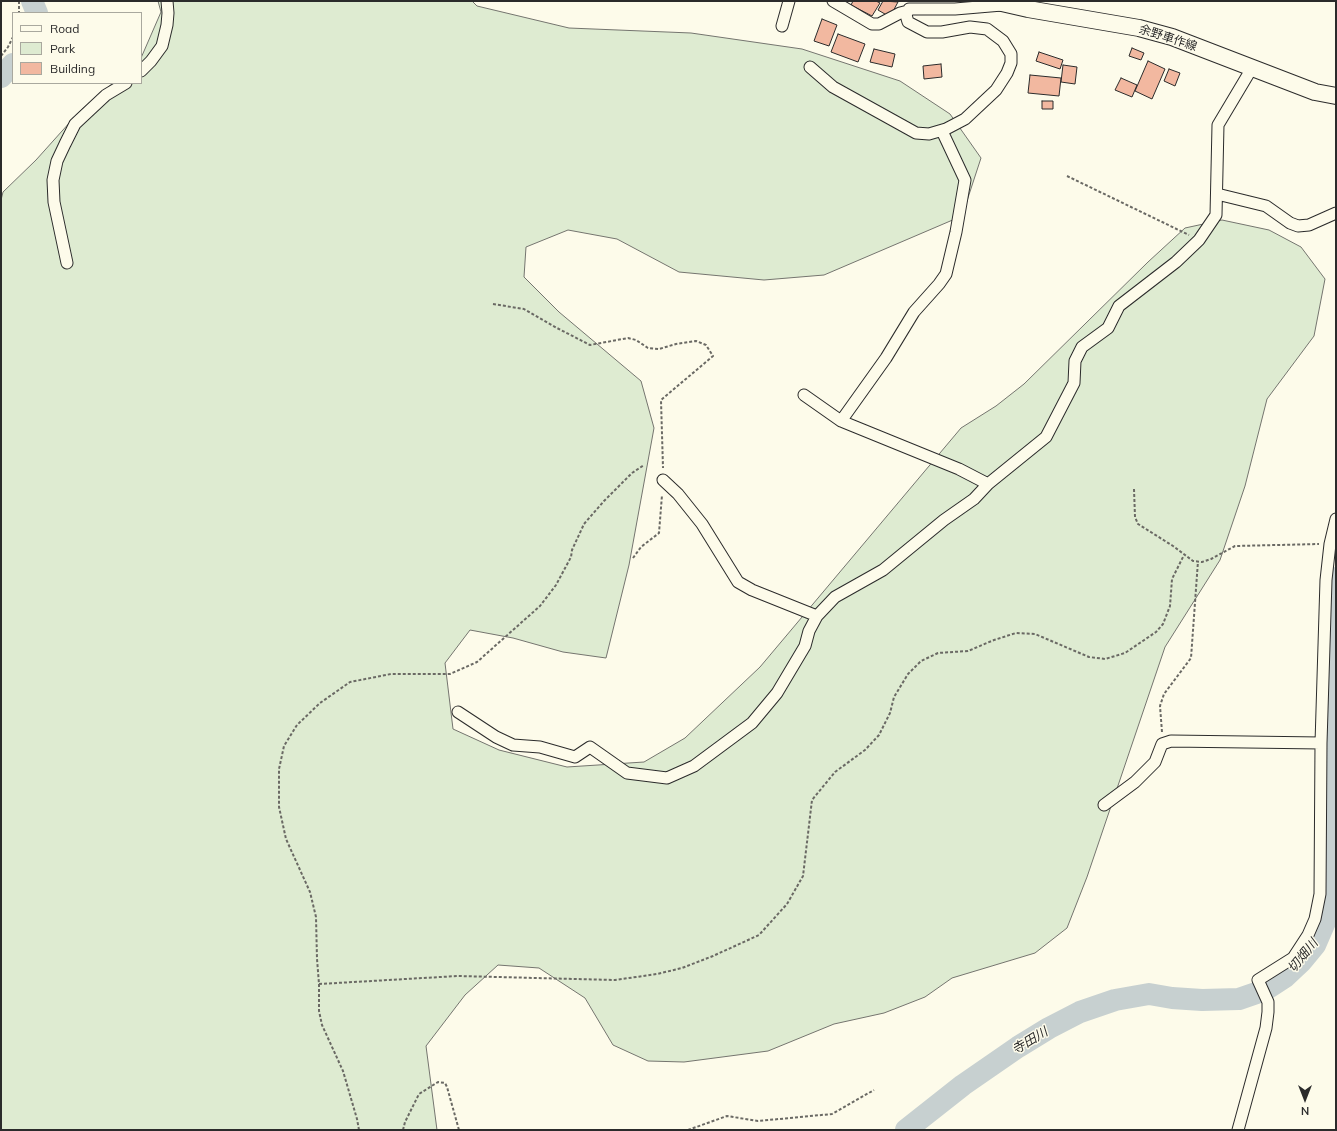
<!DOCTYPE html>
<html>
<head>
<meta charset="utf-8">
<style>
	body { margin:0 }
	#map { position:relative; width:1337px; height:1131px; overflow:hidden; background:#fdfbea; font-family:Mulish,sans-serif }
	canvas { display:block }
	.frame { position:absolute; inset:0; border:2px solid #2b2b2b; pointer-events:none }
	.legend { position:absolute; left:12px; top:12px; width:130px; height:72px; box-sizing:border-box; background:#fdfbea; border:1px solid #a9a89e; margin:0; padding:5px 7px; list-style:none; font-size:12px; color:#2b2b2b }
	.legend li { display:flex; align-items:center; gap:8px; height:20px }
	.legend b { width:20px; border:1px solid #a9a89e }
	.north { position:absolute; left:1285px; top:1079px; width:40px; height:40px; -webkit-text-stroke:3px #fdfbea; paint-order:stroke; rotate:180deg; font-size:11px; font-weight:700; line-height:16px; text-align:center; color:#2b2b2b }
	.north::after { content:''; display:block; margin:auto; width:14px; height:18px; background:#2b2b2b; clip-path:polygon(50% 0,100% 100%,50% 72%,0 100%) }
</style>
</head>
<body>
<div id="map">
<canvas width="1337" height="1131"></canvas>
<div class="frame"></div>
<ul class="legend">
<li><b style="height:5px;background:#fdfbea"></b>Road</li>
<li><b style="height:11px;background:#deebd1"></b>Park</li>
<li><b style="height:11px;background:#f2b8a0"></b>Building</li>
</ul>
<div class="north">N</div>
</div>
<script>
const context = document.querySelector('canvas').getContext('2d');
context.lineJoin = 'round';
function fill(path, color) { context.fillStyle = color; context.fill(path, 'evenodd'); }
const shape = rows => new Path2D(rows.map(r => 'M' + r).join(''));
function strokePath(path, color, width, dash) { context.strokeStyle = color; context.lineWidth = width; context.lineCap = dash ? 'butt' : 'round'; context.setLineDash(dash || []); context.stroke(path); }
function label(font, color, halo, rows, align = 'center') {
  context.font = font + ' Mulish,"Noto Sans JP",sans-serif'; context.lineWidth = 3; context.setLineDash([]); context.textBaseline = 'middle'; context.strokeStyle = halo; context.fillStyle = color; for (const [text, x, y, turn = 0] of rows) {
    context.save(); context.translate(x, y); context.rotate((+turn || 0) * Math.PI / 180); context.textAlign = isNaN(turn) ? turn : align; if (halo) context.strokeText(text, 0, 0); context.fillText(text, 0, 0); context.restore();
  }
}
const green = shape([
	[158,1,472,1,477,6,569,28,691,33,802,49,900,81,950,114,981,158,962,216,824,275,764,280,679,272,617,239,568,230,526,247,524,277,559,312,641,381,654,428,629,565,606,658,563,652,513,638,470,630,445,663,453,729,499,750,567,767,644,762,685,738,760,667,961,428,996,406,1024,384,1148,262,1185,228,1222,220,1269,230,1301,247,1325,279,1314,336,1267,399,1245,486,1220,560,1165,647,1087,877,1067,928,1035,953,952,978,925,997,884,1013,834,1024,768,1051,684,1062,648,1061,613,1045,585,998,539,968,498,965,465,995,426,1046,437,1130,1,1130,1,200,3,192,36,160,80,111,113,83,141,83,141,58,161,12,158,1]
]);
fill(green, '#deebd1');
strokePath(green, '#74746e', 1);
strokePath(shape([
	[32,1,37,13],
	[1,77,13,64],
	[906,1130,963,1085,1018,1047,1049,1028,1080,1012,1115,1000,1149,994,1172,998,1202,1000,1239,999,1265,990,1285,977,1301,962,1315,945,1325,922,1332,883,1334,594,1336,578]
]), '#c7d0d0', 22);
const building = shape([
	[853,1,876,1,880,3,872,16,851,5,853,1],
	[883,1,898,2,890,17,878,10,883,1],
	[822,19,837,25,829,46,814,41,822,19],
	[838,34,865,44,858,62,831,52,838,34],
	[1132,48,1144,53,1141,60,1129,56,1132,48],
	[874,49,895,54,892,67,870,62,874,49],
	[1039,52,1063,60,1060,69,1036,61,1039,52],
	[1148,61,1165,69,1152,99,1135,91,1148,61],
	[941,64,942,77,924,79,923,66,941,64],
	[1063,65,1077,67,1075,84,1061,82,1063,65],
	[1169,69,1180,73,1175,86,1164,81,1169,69],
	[1030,75,1061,78,1059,96,1028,93,1030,75],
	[1121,78,1137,85,1132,97,1115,90,1121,78],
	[1042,101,1053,101,1053,109,1042,109,1042,101]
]);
fill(building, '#f2b8a0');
strokePath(building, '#2b2b2b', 1);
const street = shape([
	[833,1,872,24,879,24,900,13,908,11],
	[782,26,789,1],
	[810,67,833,87,916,133,929,134,946,129,965,119,996,90,1007,73,1011,63,1011,54,1003,41,987,29,970,27,942,32,927,32,908,22,906,15,909,9,955,9,1002,5],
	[141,71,151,61,162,46,167,25,168,13,167,1],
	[1217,194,1266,206,1290,223,1298,226,1309,225,1336,213],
	[67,263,54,202,53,180,57,161,65,144,75,124,106,95,126,83],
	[804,395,841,421,959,469,988,484],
	[841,421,886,358,914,312,939,284,946,274,956,232,965,180,942,131],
	[663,480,678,494,702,524,738,582,752,590,817,616],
	[458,712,496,737,513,745,540,747,575,757,590,747,627,773,667,778,694,766,752,723,777,693,805,646,809,631,817,616,835,597,883,570,944,520,974,499,988,484,1046,437,1074,383,1075,361,1082,347,1108,328,1119,306,1176,262,1199,240,1216,215,1218,125,1252,68],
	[1104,805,1135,782,1155,762,1162,744,1171,741,1321,743],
	[1238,1130,1266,1028,1268,1012,1268,1002,1258,980,1293,958,1308,935,1315,919,1320,894,1321,743,1326,580,1330,544,1336,519]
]);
const secondary = shape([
	[993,1,1028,9,1139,28,1172,37,1315,92,1336,96]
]);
strokePath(street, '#2b2b2b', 13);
strokePath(secondary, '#2b2b2b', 18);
strokePath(shape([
	[19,1,19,13],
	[1,56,8,47,13,37],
	[1067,176,1189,235],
	[493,304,524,309,557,328,590,345,628,338,636,340,648,348,659,349,676,344,696,341,706,345,713,356,661,400,663,468],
	[1134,489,1135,517,1138,524,1173,546,1193,561,1202,562,1211,559,1235,546,1319,544],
	[633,558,641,547,659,533,662,495],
	[1162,732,1160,706,1164,694,1191,658,1198,561],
	[319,984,458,976,615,980,657,974,682,968,713,956,759,935,787,904,803,876,812,800,835,772,865,750,879,735,890,713,894,697,908,674,921,661,938,653,968,651,994,640,1016,633,1035,634,1089,657,1105,659,1125,653,1156,632,1163,624,1170,606,1172,579,1183,557],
	[359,1130,357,1119,343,1071,322,1025,319,1011,319,984,317,959,316,917,310,892,286,839,279,807,279,769,284,746,297,725,320,703,350,682,391,674,450,674,477,662,540,606,556,585,571,557,572,550,584,524,604,501,632,473,644,465],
	[403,1130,405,1122,419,1094,438,1082,445,1083,447,1087,459,1130],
	[688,1130,727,1116,758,1121,832,1114,874,1090]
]), '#6a6964', 2, [3, 2]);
strokePath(street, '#fdfbea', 11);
strokePath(secondary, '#fdfbea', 16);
label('12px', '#2b2b2b', '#fdfbea', [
	["余野車作線",1168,38,18]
]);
label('italic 13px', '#2b2b2b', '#fdfbea', [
	["切畑川",1303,956,-51],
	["寺田川",1030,1041,-31]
]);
</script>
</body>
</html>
